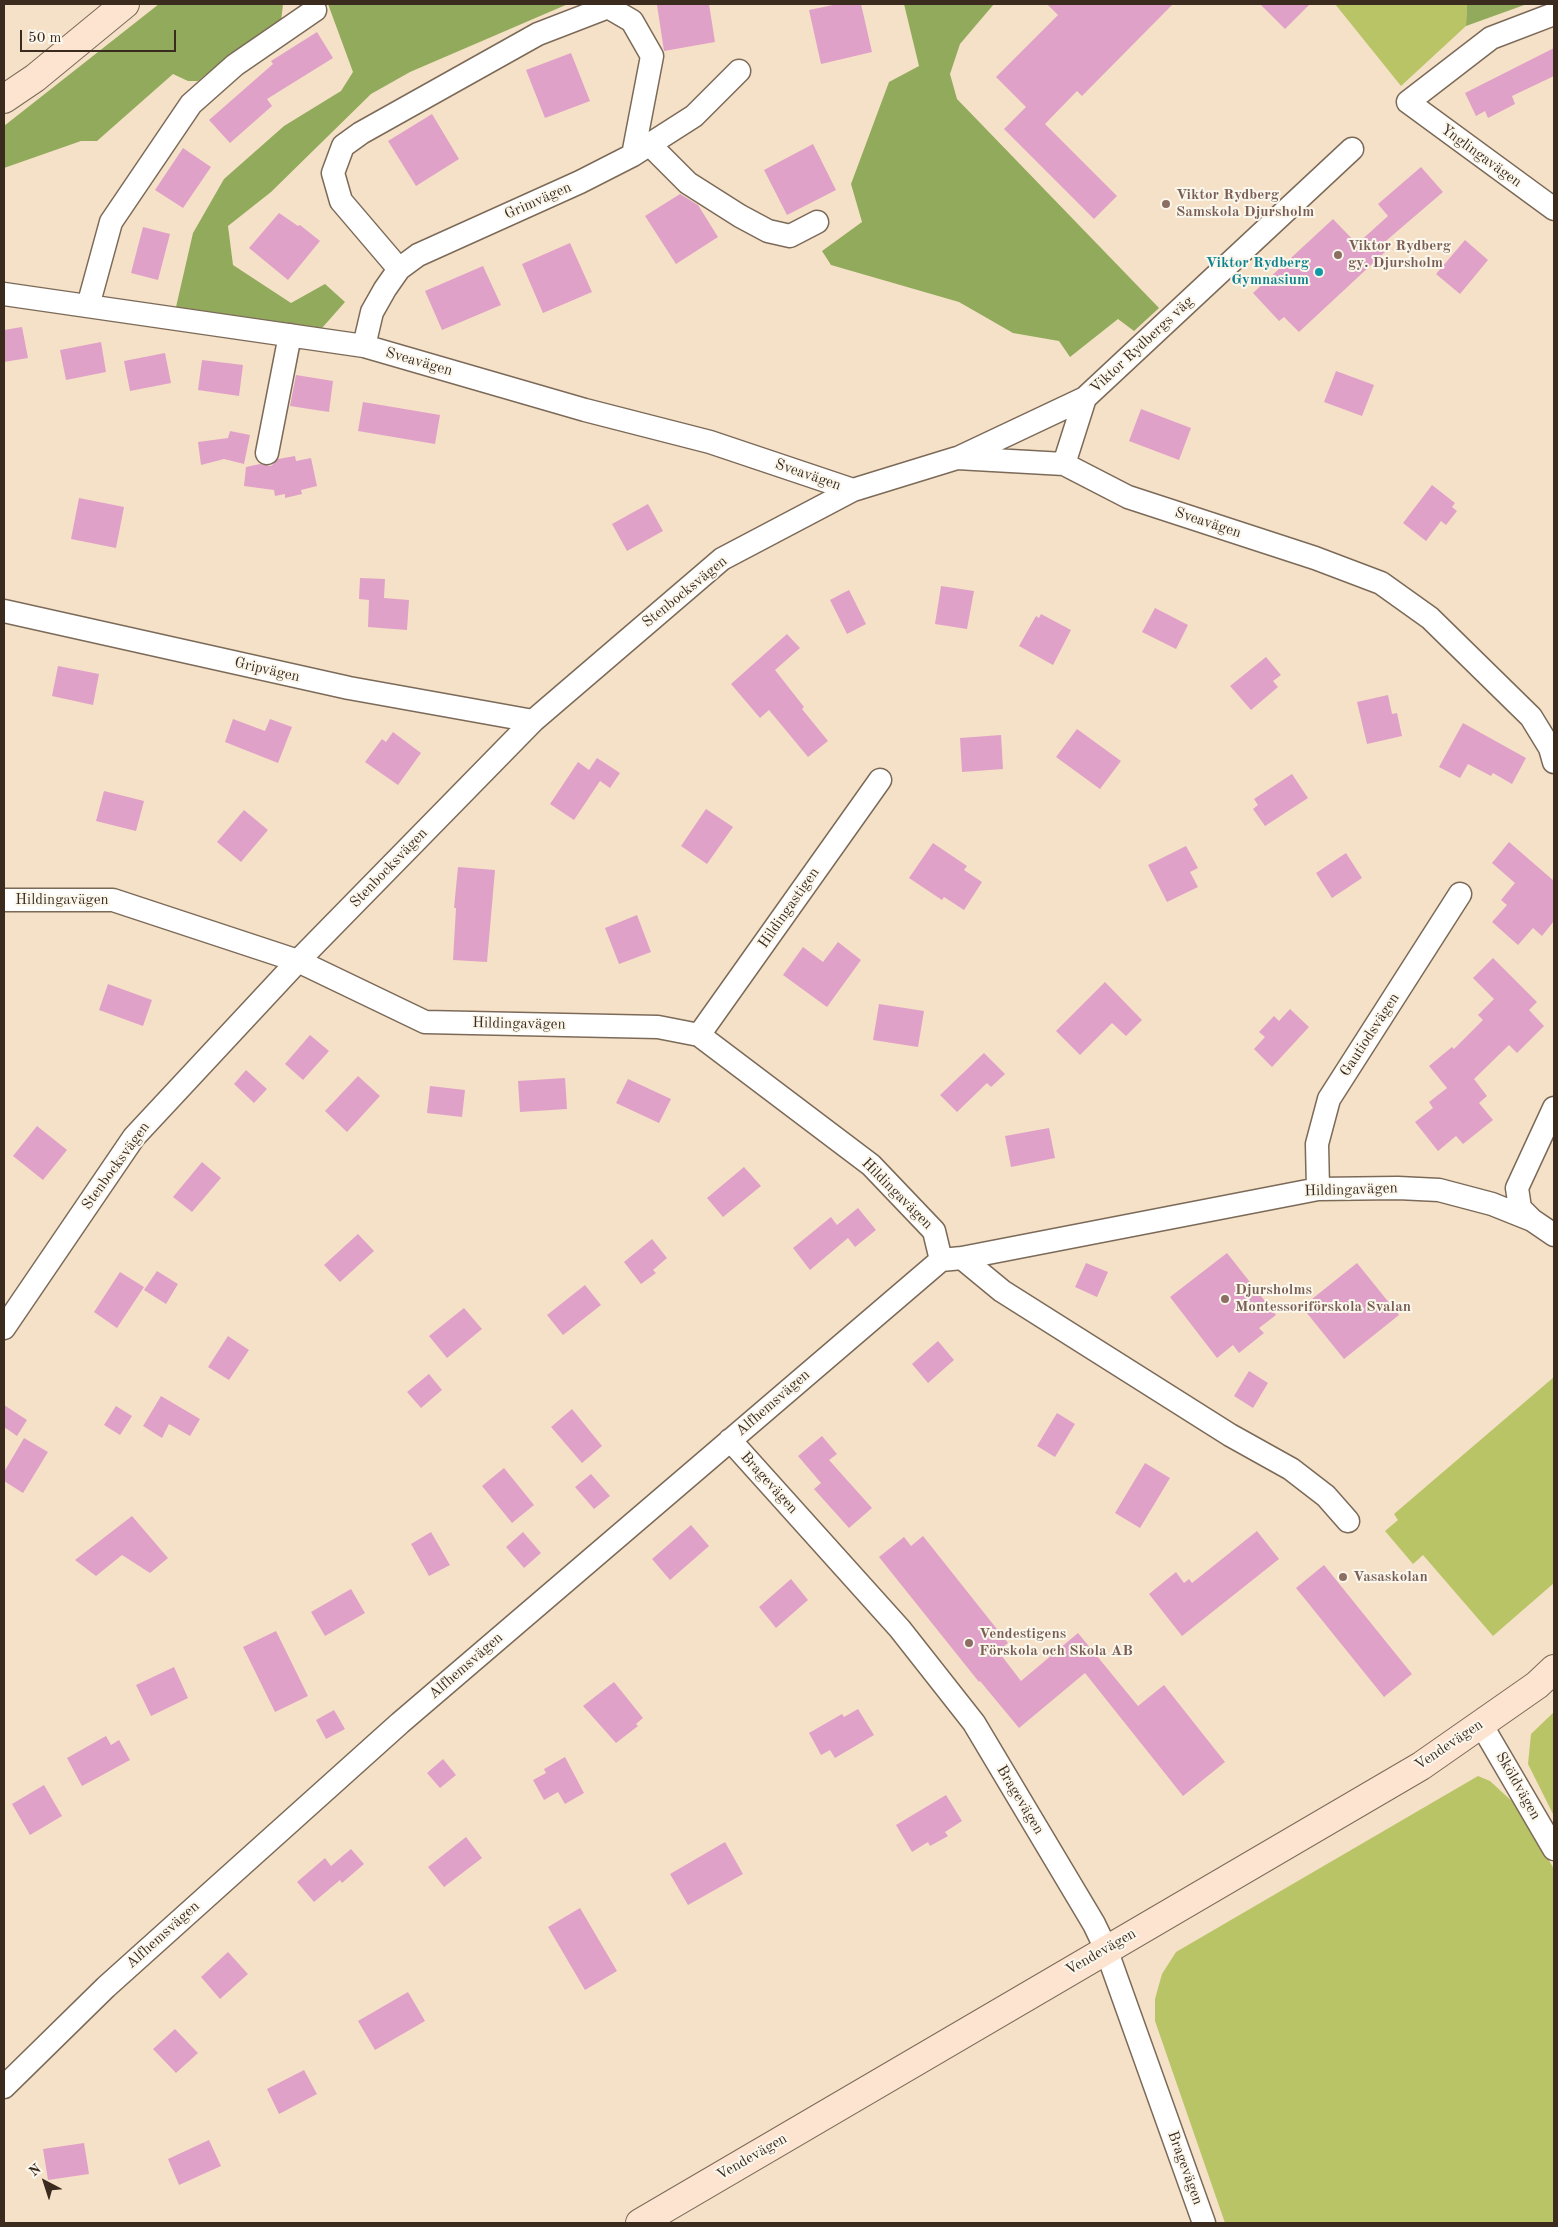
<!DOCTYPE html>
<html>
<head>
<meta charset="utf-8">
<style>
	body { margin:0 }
	#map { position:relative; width:1558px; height:2227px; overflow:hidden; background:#f5e1c7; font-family:"Old Standard TT",serif }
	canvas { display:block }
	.frame { position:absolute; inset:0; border:5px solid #3b2a1e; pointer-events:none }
	.north { position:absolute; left:20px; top:2157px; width:50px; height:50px; -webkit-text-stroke:4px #fbf7ec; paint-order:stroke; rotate:320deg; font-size:14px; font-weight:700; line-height:20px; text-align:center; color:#3b2a1e }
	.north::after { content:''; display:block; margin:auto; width:18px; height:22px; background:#3b2a1e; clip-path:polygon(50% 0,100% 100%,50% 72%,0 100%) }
	.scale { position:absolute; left:20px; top:30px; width:156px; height:22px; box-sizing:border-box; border:2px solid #3b2a1e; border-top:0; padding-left:6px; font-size:15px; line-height:18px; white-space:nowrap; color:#3b2a1e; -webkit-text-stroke:4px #fbf7ec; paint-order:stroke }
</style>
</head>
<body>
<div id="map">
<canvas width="1558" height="2227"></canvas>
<div class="frame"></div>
<div class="north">N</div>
<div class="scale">50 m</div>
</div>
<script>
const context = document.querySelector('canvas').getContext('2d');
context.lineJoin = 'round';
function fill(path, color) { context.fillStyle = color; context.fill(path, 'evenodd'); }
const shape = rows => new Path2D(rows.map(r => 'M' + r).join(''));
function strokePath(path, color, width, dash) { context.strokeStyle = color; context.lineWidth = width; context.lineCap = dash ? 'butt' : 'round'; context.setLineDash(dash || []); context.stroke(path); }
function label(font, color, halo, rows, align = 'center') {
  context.font = font + ' "Old Standard TT",serif'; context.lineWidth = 4; context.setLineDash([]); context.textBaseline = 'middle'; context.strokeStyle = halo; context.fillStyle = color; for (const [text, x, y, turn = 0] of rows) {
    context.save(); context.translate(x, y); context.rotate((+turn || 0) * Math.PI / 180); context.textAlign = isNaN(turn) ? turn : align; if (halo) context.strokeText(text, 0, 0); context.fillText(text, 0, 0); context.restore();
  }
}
fill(shape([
	[1335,4,1467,4,1466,26,1401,86],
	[1554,1377,1554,1583,1493,1636,1423,1555,1413,1564,1385,1531,1398,1520,1394,1514],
	[1554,1712,1554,1816,1528,1764,1531,1734],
	[1478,1776,1490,1781,1516,1805,1554,1869,1554,2223,1225,2223,1155,2021,1155,1999,1162,1974,1176,1952]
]), '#b8c466');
fill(shape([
	[159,4,283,4,281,22,233,53,198,81,188,81,173,74,97,141,81,141,4,168,4,126],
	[328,4,568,4,410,72,371,94,271,192,228,226,233,265,291,303,325,284,345,302,322,328,176,307,193,233,224,179,284,126,341,91,353,72],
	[904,4,994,4,960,44,950,74,957,99,1159,308,1134,331,1118,319,1070,357,1059,341,1013,333,959,302,831,265,822,251,862,222,851,184,889,82,919,66],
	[1467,4,1527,4,1466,26]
]), '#92aa5b');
fill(shape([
	[667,4,709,4,715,42,664,51,657,5],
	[838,4,861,4,872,52,821,64,809,10],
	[1047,4,1173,4,1082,96,1077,91,1045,124,1117,196,1094,219,1004,129,1026,107,996,77,1058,15],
	[1260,4,1310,4,1285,29],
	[317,32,333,58,267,99,272,106,230,143,209,120,273,64,271,61],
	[1554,48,1554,76,1512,96,1515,104,1488,118,1485,111,1476,116,1465,93],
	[571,53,590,101,545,118,526,70],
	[432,114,459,159,416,186,388,141],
	[813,144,836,190,787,215,764,170],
	[183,148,211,167,183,208,155,190],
	[1421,167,1443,192,1380,246,1385,252,1299,332,1284,317,1279,321,1253,293,1333,219,1357,244,1388,216,1378,204],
	[680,194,698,205,718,237,676,264,645,216],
	[279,213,298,226,300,225,320,241,288,280,249,248],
	[143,227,170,234,158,280,131,273],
	[1465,240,1488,260,1460,294,1436,274],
	[570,243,592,292,543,313,522,264],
	[483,266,501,305,442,330,425,291],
	[22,327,28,358,4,362,4,330],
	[101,342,106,372,66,380,60,350],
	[165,353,171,383,130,391,124,361],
	[202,360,243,365,239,396,198,390],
	[1336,371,1374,385,1362,416,1324,402],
	[296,375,333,381,329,412,290,406],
	[363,402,440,415,435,444,358,431],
	[1141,409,1191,428,1179,460,1129,441],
	[230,431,250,435,244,464,224,459,201,465,198,442,228,438],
	[295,456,296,461,311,458,317,486,301,490,302,494,285,498,285,494,275,496,274,490,244,486,246,467,260,464,271,466,278,459],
	[1432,485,1455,503,1452,507,1457,511,1446,525,1441,521,1426,541,1403,523],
	[79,498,124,507,116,548,71,539],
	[648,504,663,531,627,551,612,524],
	[360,578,385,579,384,598,409,600,407,630,368,627,369,600,359,599],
	[941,586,974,591,967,629,935,624],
	[849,590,866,624,847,634,830,600],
	[1155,608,1188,625,1176,649,1142,632],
	[1041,614,1071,630,1053,665,1019,646,1036,616,1039,618],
	[787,634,800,648,775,670,804,707,802,709,828,741,808,757,769,710,760,718,731,684],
	[1266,657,1281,675,1273,681,1278,687,1251,710,1230,686],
	[58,666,99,674,93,705,52,696],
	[1388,695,1392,714,1397,713,1402,736,1367,744,1357,702],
	[233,719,265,731,270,719,292,727,278,763,225,742],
	[1463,723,1526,758,1512,784,1493,773,1491,776,1468,764,1460,778,1439,767],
	[1077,729,1121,761,1100,789,1056,757],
	[393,732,421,753,398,785,365,762,382,739,386,742],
	[1001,735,1003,769,962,772,960,738],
	[597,758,620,773,610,788,600,781,574,820,550,804,578,762,589,770],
	[1292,774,1308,798,1265,826,1253,809,1258,805,1254,799],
	[104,791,144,801,136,831,96,821],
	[706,809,733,827,707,864,681,846],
	[244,810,268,830,241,862,217,842],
	[1509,842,1554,881,1554,921,1542,936,1533,928,1518,945,1492,922,1507,905,1501,900,1515,883,1492,863],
	[933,843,967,866,964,870,982,882,964,910,944,897,942,900,909,878],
	[1186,846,1198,868,1190,872,1198,887,1167,902,1148,865],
	[1346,853,1362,878,1332,898,1316,873],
	[458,867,495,870,487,962,453,960,456,908,454,908],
	[637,915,651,952,619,964,605,928],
	[838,942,861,960,827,1007,783,975,803,947,823,962],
	[1493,958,1537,1002,1529,1010,1544,1026,1517,1053,1509,1045,1474,1079,1487,1096,1479,1103,1493,1120,1463,1144,1456,1136,1438,1151,1415,1122,1433,1108,1429,1102,1447,1088,1429,1066,1452,1047,1454,1049,1483,1020,1478,1015,1494,999,1473,978],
	[1105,982,1142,1020,1126,1036,1112,1023,1080,1055,1056,1031],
	[108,984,152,1000,143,1026,99,1010],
	[879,1004,924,1011,918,1047,873,1040],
	[1290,1009,1309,1027,1272,1067,1254,1049,1265,1037,1259,1032,1274,1016,1279,1021],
	[310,1035,329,1051,303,1080,285,1064],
	[984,1053,1005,1074,991,1087,987,1083,957,1112,940,1095],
	[246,1070,267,1089,254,1103,234,1084],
	[358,1076,380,1096,347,1132,325,1111],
	[565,1078,567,1109,520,1112,518,1081],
	[628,1079,671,1099,659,1123,616,1103],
	[430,1086,465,1090,462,1117,427,1113],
	[37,1126,67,1150,43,1180,13,1156],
	[1049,1128,1055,1158,1011,1167,1005,1136],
	[202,1162,221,1178,192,1212,173,1197],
	[744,1167,761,1186,723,1217,707,1198],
	[858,1208,876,1230,855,1247,848,1238,810,1270,793,1248,831,1217,837,1225],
	[358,1234,374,1251,340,1282,324,1265],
	[652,1239,667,1258,653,1270,656,1273,641,1284,624,1262],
	[1227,1253,1276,1315,1259,1328,1264,1333,1239,1353,1233,1345,1217,1358,1170,1297],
	[1086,1263,1108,1272,1097,1297,1075,1287],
	[1357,1263,1399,1315,1344,1359,1302,1307],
	[157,1271,178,1284,166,1304,144,1290],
	[120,1272,144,1287,117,1328,94,1312],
	[585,1285,601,1305,563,1335,547,1315],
	[464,1308,482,1329,447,1358,429,1336],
	[228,1336,249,1350,229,1380,208,1367],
	[938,1341,954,1360,928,1383,912,1364],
	[1249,1371,1268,1383,1253,1408,1234,1396],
	[429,1374,442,1390,421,1408,407,1392],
	[161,1396,200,1419,190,1436,169,1424,162,1438,143,1426],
	[4,1405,27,1420,17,1436,4,1427],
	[116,1406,132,1416,120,1435,104,1425],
	[572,1409,602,1446,582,1463,551,1427],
	[1057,1413,1075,1424,1055,1457,1037,1446],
	[822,1436,837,1454,829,1460,872,1508,849,1528,814,1489,821,1483,798,1456],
	[24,1438,48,1452,23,1493,4,1481,4,1472],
	[1145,1463,1170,1478,1140,1528,1115,1513],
	[504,1468,534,1505,512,1523,482,1486],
	[591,1474,610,1496,594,1509,575,1487],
	[132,1516,168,1558,150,1573,122,1555,96,1576,75,1560],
	[691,1525,709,1546,670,1580,652,1559],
	[1257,1531,1279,1559,1182,1636,1149,1594,1176,1572,1184,1583,1189,1579,1192,1583],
	[431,1532,450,1565,429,1576,411,1544],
	[523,1532,541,1553,524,1568,506,1547],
	[923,1536,1008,1643,998,1651,1021,1681,1078,1633,1138,1706,1164,1685,1225,1762,1183,1796,1085,1673,1019,1728,980,1681,979,1682,879,1557,904,1537,911,1546],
	[1324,1565,1412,1674,1384,1697,1296,1588],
	[791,1579,808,1600,776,1628,759,1607],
	[351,1589,365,1613,325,1636,311,1612],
	[276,1631,308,1696,275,1712,243,1647],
	[174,1667,188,1698,151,1716,136,1685],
	[614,1682,643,1718,636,1724,638,1726,616,1743,583,1706],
	[858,1709,874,1735,835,1758,830,1750,821,1755,809,1733,842,1714,844,1717],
	[334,1710,345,1729,326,1739,316,1720],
	[106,1736,111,1745,119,1740,130,1760,82,1786,67,1758],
	[565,1757,584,1793,565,1804,558,1792,544,1800,533,1780,546,1773,544,1769],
	[443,1759,456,1775,440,1788,427,1773],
	[44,1785,62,1816,30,1835,12,1804],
	[946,1795,962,1821,945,1832,948,1836,930,1846,928,1842,912,1852,896,1825],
	[466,1837,482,1858,444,1887,428,1867],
	[725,1842,743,1874,688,1905,670,1874],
	[351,1849,364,1864,342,1883,340,1880,314,1902,297,1882,325,1858,331,1866],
	[580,1908,617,1971,585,1990,548,1927],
	[228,1952,248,1974,220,1999,201,1977],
	[408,1992,425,2021,375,2050,358,2021],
	[175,2029,198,2053,176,2073,153,2049],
	[304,2070,317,2094,279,2114,267,2089],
	[209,2140,221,2166,179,2185,168,2159],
	[84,2143,89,2174,48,2180,43,2149]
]), '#e0a1c8');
const street = shape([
	[1554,14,1491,38,1408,102,1554,209],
	[649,144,688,183,740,216,768,231,790,236,817,222],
	[399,269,341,201,333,173,343,146,361,133,538,34,608,7,632,21,652,56,633,155],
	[4,294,364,346,585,410,710,442,853,490,957,458,1064,464,1128,497,1315,558,1381,583,1430,618,1531,717,1550,748,1554,762],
	[88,306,111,222,191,104,235,65,315,10],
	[364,346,372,312,385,289,399,269,418,255,580,182,633,155,694,116,739,71],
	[267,453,290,335],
	[960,457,1085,398,1352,149],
	[1064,464,1085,398],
	[4,611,349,688,533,721],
	[4,900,113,900,298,961,425,1022,658,1027,699,1035,871,1165,934,1231,941,1260,962,1258,1318,1189,1398,1188,1439,1190,1492,1204,1532,1220],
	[699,1035,880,780],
	[1554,1108,1517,1188,1520,1208,1532,1220,1554,1235],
	[1318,1189,1317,1144,1329,1099,1460,894],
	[962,1258,1002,1291,1230,1435,1291,1469,1326,1496,1348,1521],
	[4,1328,134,1137,298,961,533,721,722,559,853,490],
	[730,1440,900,1629,974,1723,1094,1924,1106,1949,1204,2223],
	[1481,1724,1554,1849],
	[4,2087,106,1987,400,1723,941,1260]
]);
const secondary = shape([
	[4,99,35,78,125,4],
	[640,2223,1421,1766,1537,1685,1554,1669]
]);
strokePath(street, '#7c6a59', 25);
strokePath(secondary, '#7c6a59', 30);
strokePath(street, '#fff', 22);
strokePath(secondary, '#fde4d1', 28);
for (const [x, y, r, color] of [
	[1166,204,5,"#8d6e63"],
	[1338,255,5,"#8d6e63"],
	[1319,272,5,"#0f9aa8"],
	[1225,1299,5,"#8d6e63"],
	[1343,1577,5,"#8d6e63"],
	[969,1643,5,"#8d6e63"]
]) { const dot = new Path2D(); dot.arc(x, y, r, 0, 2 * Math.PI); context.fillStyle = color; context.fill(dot); strokePath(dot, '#fbf7ec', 2); }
label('15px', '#3b2a1e', '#fbf7ec', [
	["Ynglingavägen",1481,156,36],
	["Grimvägen",538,201,-24],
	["Viktor Rydbergs väg",1142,345,-43],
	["Sveavägen",419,362,16],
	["Sveavägen",808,475,19],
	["Sveavägen",1208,523,18],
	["Stenbocksvägen",685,592,-39],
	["Gripvägen",267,670,13],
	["Stenbocksvägen",389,868,-46],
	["Hildingavägen",62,900],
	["Hildingastigen",789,908,-55],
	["Hildingavägen",519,1024,1],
	["Gautiodsvägen",1370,1035,-57],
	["Stenbocksvägen",116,1166,-54],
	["Hildingavägen",1351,1190,-2],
	["Hildingavägen",897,1194,45],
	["Alfhemsvägen",773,1403,-41],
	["Bragevägen",769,1483,48],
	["Alfhemsvägen",466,1666,-41],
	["Vendevägen",1449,1745,-34],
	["Sköldvägen",1518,1786,60],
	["Bragevägen",1020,1800,59],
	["Alfhemsvägen",163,1935,-42],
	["Vendevägen",1101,1952,-30],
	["Vendevägen",752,2157,-30],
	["Bragevägen",1185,2168,70]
]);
label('bold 15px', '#785e54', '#fbf7ec', [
	["Viktor Rydberg",1176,195],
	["Samskola Djursholm",1176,212],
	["Viktor Rydberg",1348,246],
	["gy. Djursholm",1348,263],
	["Djursholms",1235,1290],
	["Montessoriförskola Svalan",1235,1307],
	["Vasaskolan",1353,1577],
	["Vendestigens",979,1634],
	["Förskola och Skola AB",979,1651]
], 'left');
label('bold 15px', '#0d838f', '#fbf7ec', [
	["Viktor Rydberg",1309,263],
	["Gymnasium",1309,280]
], 'right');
</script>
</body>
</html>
